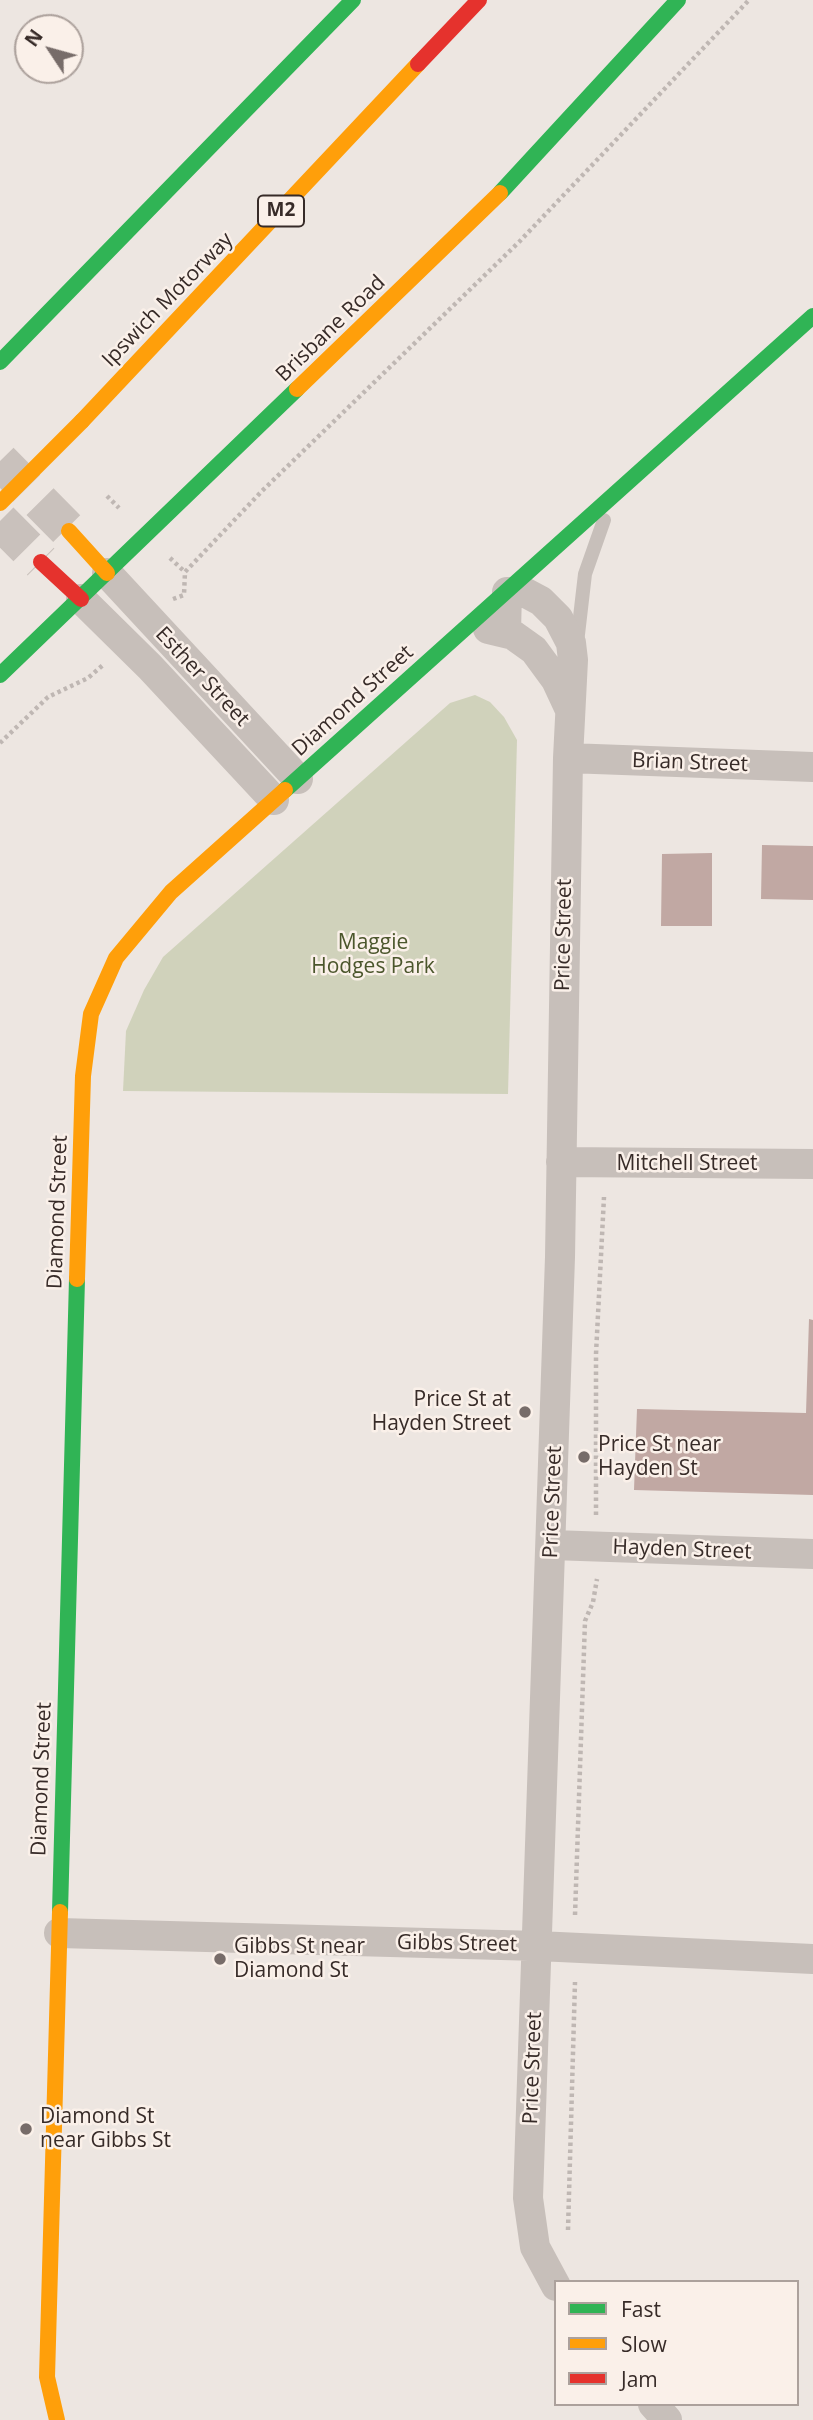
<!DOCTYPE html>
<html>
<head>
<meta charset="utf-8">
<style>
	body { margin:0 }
	#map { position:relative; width:813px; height:2420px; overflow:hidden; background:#ede6e1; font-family:"Open Sans",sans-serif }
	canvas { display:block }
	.legend { position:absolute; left:554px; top:2280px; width:245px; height:126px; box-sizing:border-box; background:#faf0e9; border:2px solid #aca19c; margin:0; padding:9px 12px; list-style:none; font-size:21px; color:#372b28 }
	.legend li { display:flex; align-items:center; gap:14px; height:35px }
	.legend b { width:35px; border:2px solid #aca19c }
	.north { position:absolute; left:14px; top:14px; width:70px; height:70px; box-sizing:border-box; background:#faf0e9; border:2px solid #aca19c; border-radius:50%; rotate:306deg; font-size:19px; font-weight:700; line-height:28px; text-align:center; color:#372b28 }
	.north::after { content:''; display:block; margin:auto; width:24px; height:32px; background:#776c69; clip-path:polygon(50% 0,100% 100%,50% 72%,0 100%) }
</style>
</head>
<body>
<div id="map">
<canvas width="813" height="2420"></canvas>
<ul class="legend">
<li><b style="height:9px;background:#30b455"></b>Fast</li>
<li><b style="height:9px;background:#ff9f0a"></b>Slow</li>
<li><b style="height:9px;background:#e5322d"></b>Jam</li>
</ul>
<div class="north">N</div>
</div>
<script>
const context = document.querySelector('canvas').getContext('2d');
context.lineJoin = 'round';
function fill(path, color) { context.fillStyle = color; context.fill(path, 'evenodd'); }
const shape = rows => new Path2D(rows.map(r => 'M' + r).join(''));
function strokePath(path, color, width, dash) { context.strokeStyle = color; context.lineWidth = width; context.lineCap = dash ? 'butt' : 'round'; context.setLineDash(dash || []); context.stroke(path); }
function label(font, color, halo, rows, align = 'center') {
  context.font = font + ' "Open Sans",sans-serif'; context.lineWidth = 5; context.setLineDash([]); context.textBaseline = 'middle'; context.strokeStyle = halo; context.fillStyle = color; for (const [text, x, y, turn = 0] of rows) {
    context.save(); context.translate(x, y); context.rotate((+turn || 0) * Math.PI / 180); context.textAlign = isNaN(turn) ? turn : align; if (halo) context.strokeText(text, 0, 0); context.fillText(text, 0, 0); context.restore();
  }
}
fill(shape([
	[475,695,490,702,504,717,517,740,508,1094,123,1091,126,1031,144,990,163,957,450,703]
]), '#d0d2bb');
fill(shape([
	[762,845,813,846,813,900,761,899],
	[712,853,712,926,661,926,662,854],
	[809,1319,813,1320,813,1495,634,1490,637,1409,806,1413]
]), '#c1a8a3');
strokePath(shape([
	[0,461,69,531],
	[0,521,41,562]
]), '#c9c1bc', 38, [38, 19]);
strokePath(shape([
	[107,496,119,508],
	[170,558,185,572],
	[173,599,184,595,185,572,262,491,519,242,749,0],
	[0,743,48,697,88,678,103,665],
	[596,1515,596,1354,604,1197],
	[575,1915,585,1621,593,1602,597,1579],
	[568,2230,575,1982]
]), '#bfb7b3', 4.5, [3.5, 3.5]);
strokePath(shape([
	[577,643,585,574,604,520]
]), '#c7bfba', 14);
strokePath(shape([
	[107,573,298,779],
	[81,599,150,667,274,800],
	[488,629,513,635,534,650,556,680,570,710],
	[506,632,507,592,526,593,541,601,558,618,571,643,573,660,568,758,560,1257,528,2198,535,2247,556,2286],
	[568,758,813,767],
	[561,1162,813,1164],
	[552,1545,813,1554],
	[59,1933,538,1946,813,1959],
	[653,2404,667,2420]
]), '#c7bfba', 30);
strokePath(shape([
	[500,193,678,0],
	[0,362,353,0],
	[0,675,297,389],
	[285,790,813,316],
	[60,1912,77,1279]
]), '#30b455', 16);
strokePath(shape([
	[297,389,500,193],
	[82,421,418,64],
	[69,531,107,573],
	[77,1279,83,1076,91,1014,116,958,171,892,285,790],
	[57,2420,47,2377,60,1912]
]), '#ff9f0a', 16);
strokePath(shape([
	[418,64,479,0],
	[41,562,81,599]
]), '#e5322d', 16);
strokePath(shape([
	[0,503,82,421]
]), '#ff9f0a', 16);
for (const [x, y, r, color] of [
	[525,1412,7,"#776c69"],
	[584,1457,7,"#776c69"],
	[220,1959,7,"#776c69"],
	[26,2129,7,"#776c69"]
]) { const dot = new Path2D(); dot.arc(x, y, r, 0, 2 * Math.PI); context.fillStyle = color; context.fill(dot); strokePath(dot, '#faf0e9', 2.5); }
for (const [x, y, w] of [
	[281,211,46]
]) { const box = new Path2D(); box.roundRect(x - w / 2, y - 15.5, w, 31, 5); context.fillStyle = '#faf0e9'; context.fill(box); strokePath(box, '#372b28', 2); }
label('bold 19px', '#372b28', null, [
	["M2",281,211]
]);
label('21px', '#372b28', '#faf0e9', [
	["Ipswich Motorway",168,300,-46],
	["Brisbane Road",331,329,-44],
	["Esther Street",202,677,47],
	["Diamond Street",353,701,-42],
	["Brian Street",690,763,2],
	["Price Street",564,935,-89],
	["Mitchell Street",687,1164],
	["Diamond Street",58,1212,-88],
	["Price Street",553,1502,-88],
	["Hayden Street",682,1550,2],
	["Diamond Street",42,1779,-88],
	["Gibbs Street",457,1944,1],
	["Price Street",533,2068,-88]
]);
label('21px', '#4b562c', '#faf0e9', [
	["Maggie",373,943],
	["Hodges Park",373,967]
]);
label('21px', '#372b28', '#faf0e9', [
	["Price St at",511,1400,"right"],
	["Hayden Street",511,1424,"right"],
	["Price St near",598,1445],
	["Hayden St",598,1469],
	["Gibbs St near",234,1947],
	["Diamond St",234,1971],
	["Diamond St",40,2117],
	["near Gibbs St",40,2141]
], 'left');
</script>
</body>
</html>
